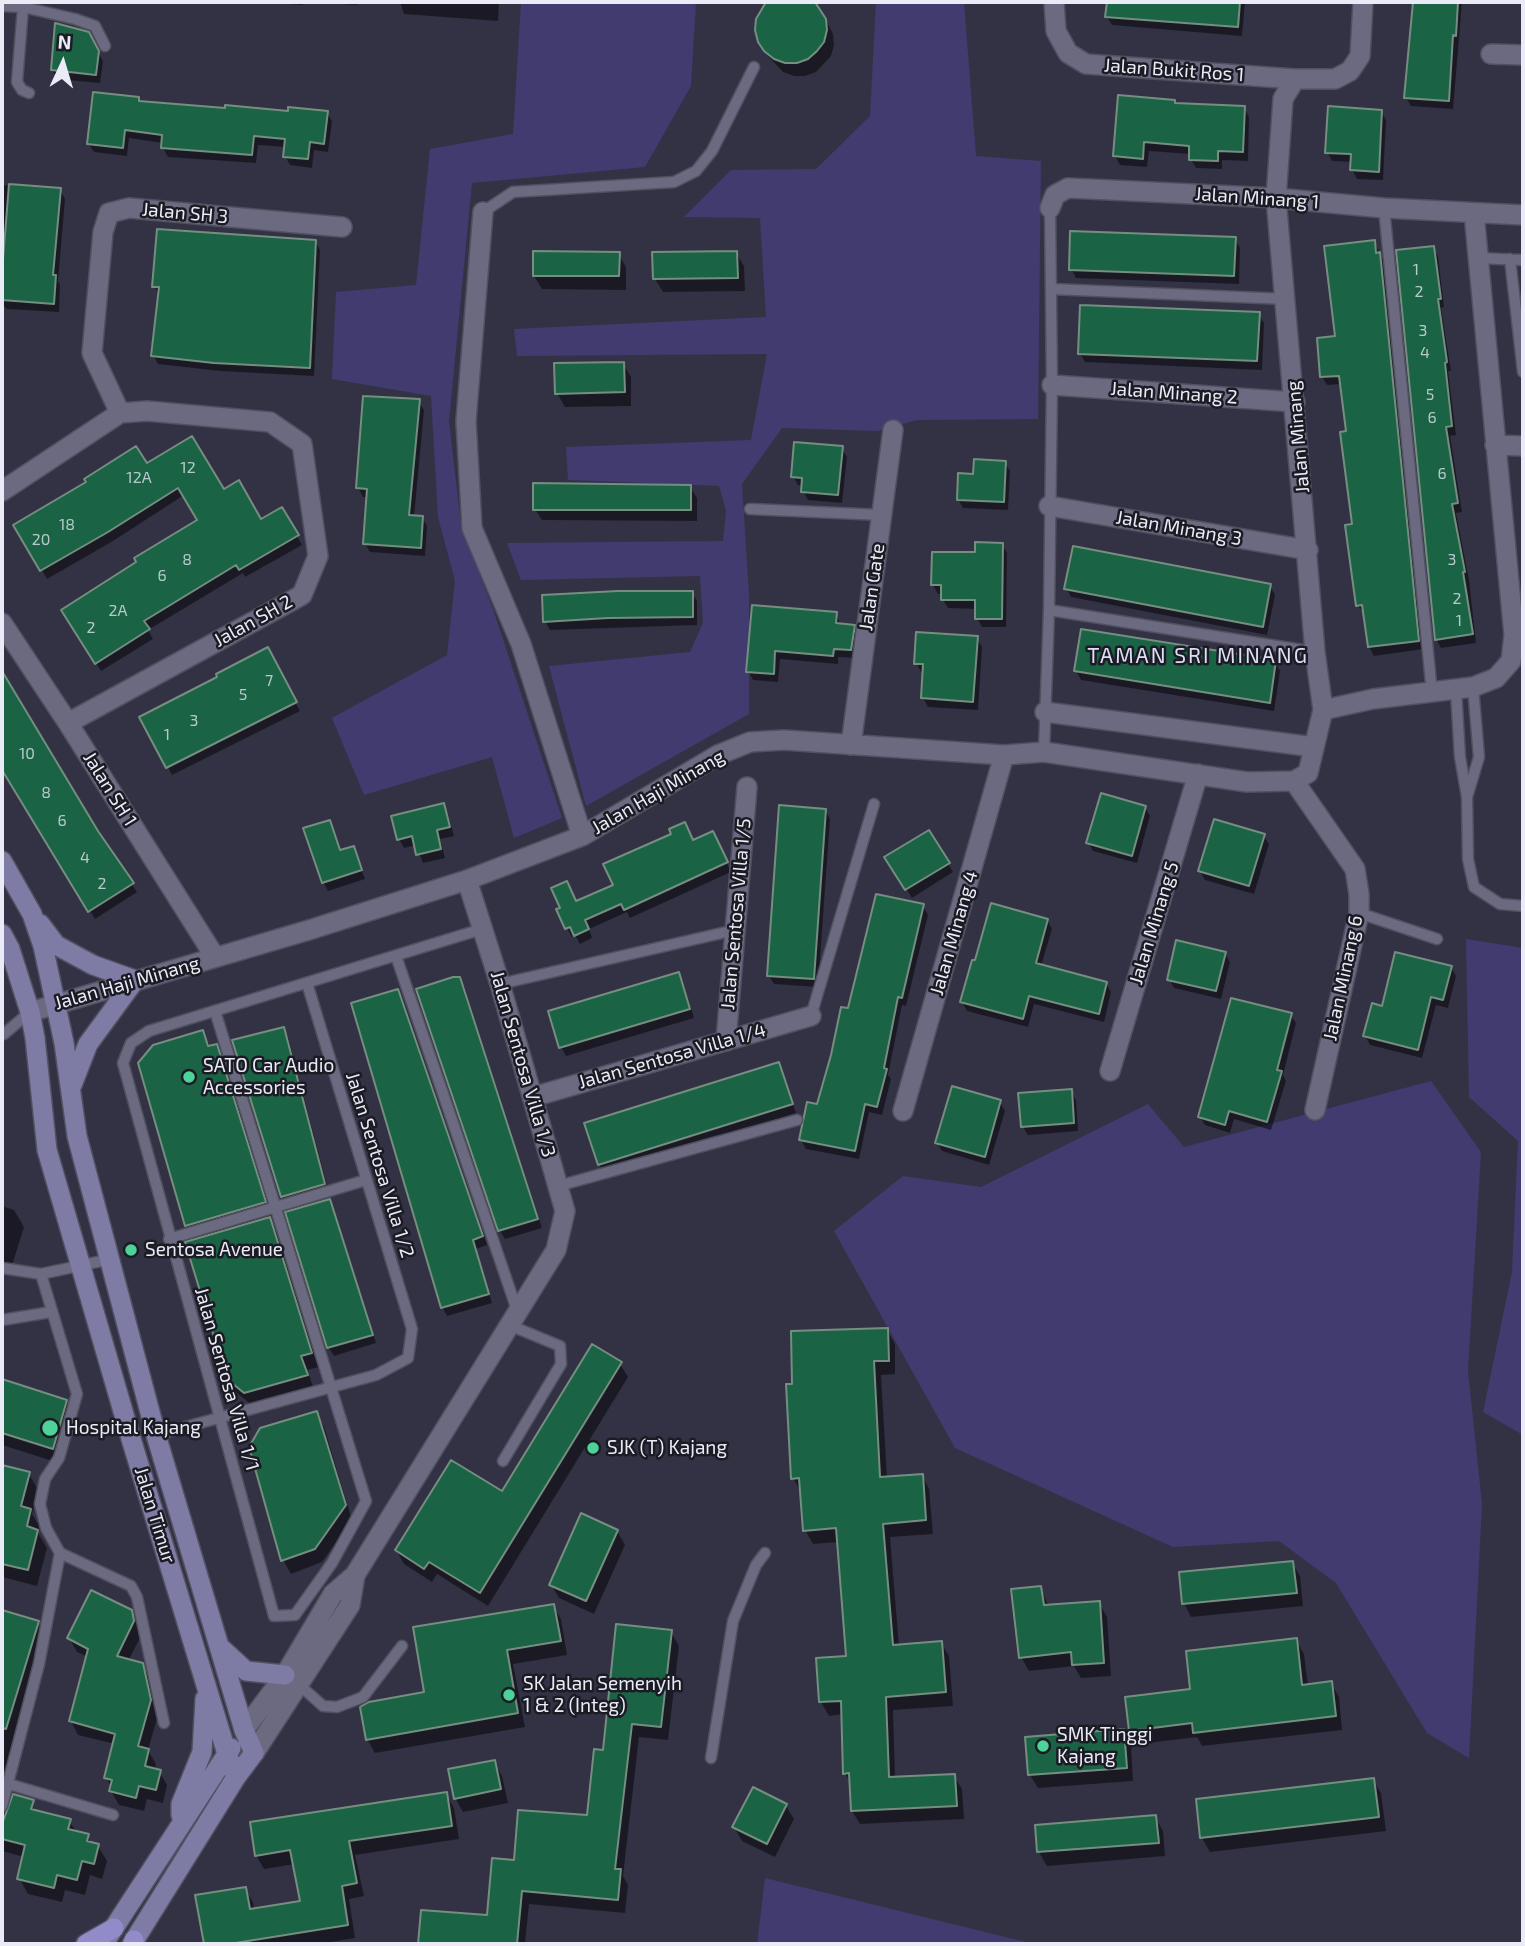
<!DOCTYPE html>
<html>
<head>
<meta charset="utf-8">
<style>
	body { margin:0 }
	#map { position:relative; width:1525px; height:1946px; overflow:hidden; background:#333245; font-family:"Exo 2",sans-serif }
	canvas { display:block }
	.frame { position:absolute; inset:0; border:4px solid #ebebf8; pointer-events:none }
	.north { position:absolute; left:28px; top:28px; width:70px; height:70px; -webkit-text-stroke:5px #1b1b24; paint-order:stroke; rotate:4deg; font-size:19px; font-weight:700; line-height:28px; text-align:center; color:#ebebf8 }
	.north::after { content:''; display:block; margin:auto; width:24px; height:32px; background:#ebebf8; clip-path:polygon(50% 0,100% 100%,50% 72%,0 100%) }
</style>
</head>
<body>
<div id="map">
<canvas width="1525" height="1946"></canvas>
<div class="frame"></div>
<div class="north">N</div>
</div>
<script>
const context = document.querySelector('canvas').getContext('2d');
context.lineJoin = 'round';
function fill(path, color) { context.fillStyle = color; context.fill(path, 'evenodd'); }
const shape = rows => new Path2D(rows.map(r => 'M' + r).join(''));
function strokePath(path, color, width, dash) { context.strokeStyle = color; context.lineWidth = width; context.lineCap = dash ? 'butt' : 'round'; context.setLineDash(dash || []); context.stroke(path); }
function label(font, color, halo, rows, align = 'center') {
  context.font = font + ' "Exo 2",sans-serif'; context.lineWidth = 5; context.setLineDash([]); context.textBaseline = 'middle'; context.strokeStyle = halo; context.fillStyle = color; for (const [text, x, y, turn = 0] of rows) {
    context.save(); context.translate(x, y); context.rotate((+turn || 0) * Math.PI / 180); context.textAlign = isNaN(turn) ? turn : align; if (halo) context.strokeText(text, 0, 0); context.fillText(text, 0, 0); context.restore();
  }
}
fill(shape([
	[521,2,696,2,691,86,645,167,472,183,449,421,461,525,493,609,562,818,514,838,492,757,364,795,332,718,447,655,455,581,438,517,431,396,332,379,336,292,416,285,430,149,513,134],
	[876,2,964,2,976,156,1041,161,1038,419,917,420,877,431,782,428,742,484,749,594,749,714,586,806,549,666,690,652,703,623,700,576,521,580,507,543,723,541,726,511,719,486,568,480,566,447,751,440,767,354,517,356,514,329,766,317,760,218,684,217,731,170,816,169,870,116],
	[1466,939,1523,948,1523,1435,1483,1412,1512,1272,1518,1141,1469,1097],
	[1431,1081,1481,1152,1468,1371,1482,1504,1469,1758,1427,1733,1336,1583,1279,1541,1173,1547,955,1448,834,1231,903,1176,981,1187,1148,1104,1184,1147],
	[765,1878,1034,1944,757,1944]
]), '#413b6f');
fill(shape([
	[255,2,303,2,303,5],
	[313,2,357,2,357,5],
	[400,2,499,2,498,21,404,14],
	[768,2,813,2,820,9,833,34,834,45,831,56,816,72,805,76,794,76,783,72,768,56,759,41,762,9],
	[1109,2,1245,2,1242,36,1112,25,1107,17],
	[1414,2,1462,2,1453,109,1411,106,1406,98],
	[88,34,103,61,100,83,57,79,52,70],
	[138,99,140,103,290,113,327,113,332,121,328,152,314,150,312,168,290,165,285,156,286,147,258,145,256,163,168,157,163,148,163,143,129,138,127,156,94,152,88,143],
	[1174,101,1177,105,1244,108,1249,117,1248,161,1222,160,1222,169,1196,168,1191,160,1191,154,1149,151,1147,167,1120,165,1115,156],
	[1381,111,1386,120,1383,180,1357,179,1352,170,1352,162,1332,161,1327,152],
	[2,185,60,190,65,199,58,281,60,285,59,312,7,309,2,305],
	[1235,239,1240,248,1239,284,1076,278,1071,269],
	[315,241,320,250,314,376,220,371,158,364,153,355,160,296,154,286],
	[1374,242,1385,263,1423,649,1374,656,1369,647,1365,614,1357,605,1348,433,1342,384,1327,385,1322,377],
	[1433,248,1438,256,1444,307,1441,308,1451,371,1448,371,1456,435,1450,436,1462,512,1456,513,1469,580,1476,643,1441,648,1436,639],
	[618,253,626,267,626,290,542,289,534,276],
	[736,253,744,266,745,291,663,292,655,279],
	[1258,314,1264,323,1262,370,1085,362,1080,353],
	[623,364,631,377,631,406,565,407,557,393],
	[418,401,424,410,414,517,422,517,427,526,425,556,370,552,365,544,368,497,363,497,358,488],
	[841,448,847,457,842,503,808,500,803,491,803,486,798,485,793,476],
	[1005,463,1010,471,1008,510,963,508,958,499,975,476],
	[146,465,223,492,261,521,282,509,302,545,245,577,243,573,148,630,153,639,101,671,68,619,138,562,199,520,184,495,113,541,47,579,16,525],
	[690,487,697,498,697,521,542,520,535,509],
	[1002,544,1007,553,1006,627,982,627,977,618,977,609,948,608,943,600,943,594,938,594,933,585,977,554],
	[1270,586,1275,595,1267,635,1071,597,1066,588],
	[692,593,697,601,697,625,550,630,545,621],
	[754,607,836,614,841,626,854,627,859,635,856,658,838,657,838,664,780,659,778,682,753,680,748,671],
	[977,638,982,647,978,710,928,707,923,698,925,672,921,672,916,663],
	[267,649,300,711,172,775,142,717,220,677],
	[1275,662,1280,671,1274,711,1081,680,1076,671],
	[2,674,97,832,137,892,95,919,2,766],
	[443,805,448,814,454,836,440,839,445,858,423,863,416,845,404,848,399,839],
	[1145,807,1150,816,1137,863,1093,851,1088,842],
	[825,810,830,819,818,987,774,984,769,976],
	[329,822,341,852,353,848,365,879,328,891,323,882],
	[929,832,953,872,912,898,887,858],
	[1263,835,1269,844,1254,894,1205,880,1200,871],
	[693,842,717,842,731,872,630,918,627,912,589,929,592,938,580,944,575,935,572,937,567,928,576,903,615,885],
	[923,906,928,915,906,1006,902,1005,888,1075,891,1079,882,1115,869,1112,859,1159,806,1149,801,1140,818,1106,849,1010],
	[1047,920,1052,929,1041,966,1106,983,1111,992,1104,1022,1034,1004,1028,1027,967,1011,962,1002],
	[1225,953,1230,962,1221,999,1174,988,1169,979],
	[1451,967,1456,976,1448,1008,1436,1005,1422,1058,1370,1045,1365,1036,1383,1008],
	[678,974,683,983,694,1018,566,1056,561,1047],
	[459,978,464,986,542,1228,505,1239,500,1231,418,991],
	[398,991,403,1000,487,1245,476,1249,492,1303,447,1316,442,1307],
	[1290,1014,1296,1023,1283,1075,1286,1081,1271,1130,1234,1119,1230,1133,1205,1125,1200,1117],
	[283,1029,288,1037,329,1193,287,1205,282,1197,234,1041],
	[202,1032,211,1047,216,1046,224,1059,272,1216,268,1217,277,1233,319,1367,307,1370,314,1389,253,1406,237,1393,229,1379,195,1241,186,1225],
	[779,1064,796,1113,604,1173,599,1164],
	[1071,1091,1076,1100,1078,1131,1028,1135,1023,1127],
	[1000,1102,1005,1111,989,1165,942,1151,937,1143],
	[329,1201,334,1210,376,1343,334,1356,329,1348,287,1214],
	[2,1206,14,1210,24,1227,10,1272,2,1269],
	[887,1330,895,1344,895,1374,881,1375,887,1478,922,1475,929,1489,933,1534,890,1537,899,1646,941,1643,949,1656,953,1706,893,1710,895,1779,954,1776,962,1789,964,1819,860,1824,852,1811,851,1784,845,1773,843,1714,829,1716,821,1702,848,1658,839,1542,813,1544,805,1530,801,1492,793,1478,794,1385],
	[620,1364,628,1377,488,1606,437,1574,432,1582,404,1564,397,1551,502,1494],
	[2,1382,66,1401,75,1418,62,1464,2,1445],
	[316,1413,324,1427,352,1520,322,1562,291,1574,283,1560],
	[2,1467,29,1474,38,1490,32,1514,40,1527,38,1533,47,1548,37,1586,2,1577],
	[617,1531,625,1545,594,1614,559,1598,551,1585],
	[1292,1563,1300,1576,1303,1606,1191,1617,1184,1603],
	[1040,1588,1049,1606,1099,1603,1107,1617,1111,1676,1081,1678,1074,1666,1029,1671,1021,1657],
	[553,1606,561,1619,567,1655,513,1664,525,1727,375,1753,367,1739,426,1694],
	[2,1612,38,1623,47,1639,4,1782,2,1781],
	[131,1612,139,1626,141,1636,128,1661,142,1665,150,1679,158,1715,148,1750,156,1764,155,1770,159,1771,167,1785,163,1803,147,1799,144,1811,119,1805,111,1791,112,1788,106,1778,115,1744,78,1735,71,1721,88,1657,77,1652,69,1638],
	[671,1632,679,1646,668,1740,639,1737,623,1876,628,1885,625,1913,529,1904,525,1944,420,1944,423,1912,488,1917,515,1862,588,1817,604,1752],
	[1296,1640,1304,1654,1308,1686,1331,1683,1339,1697,1342,1730,1202,1746,1197,1737,1139,1744,1131,1730,1192,1690],
	[1123,1731,1131,1745,1133,1781,1038,1788,1030,1775],
	[494,1762,502,1776,508,1803,463,1812,455,1798],
	[1373,1780,1381,1793,1386,1831,1210,1852,1202,1838,1198,1800],
	[446,1794,454,1808,459,1839,355,1855,364,1896,349,1899,355,1938,319,1944,205,1944,197,1897,245,1889,253,1902,254,1910,302,1902,295,1864,264,1869,256,1855],
	[786,1806,794,1819,775,1857,742,1841,734,1827],
	[2,1811,4,1814,32,1811,69,1821,77,1833,87,1836,93,1845,98,1846,107,1861,102,1879,90,1875,85,1895,65,1890,62,1902,28,1894,19,1878,24,1857,2,1851],
	[1155,1817,1163,1831,1165,1856,1047,1866,1039,1852,1037,1827]
]), '#0007');
const building = shape([
	[766,2,815,2,826,19,827,30,824,42,817,51,808,59,797,63,785,63,774,59,764,51,758,42,755,30,756,19,766,2],
	[1107,2,1240,2,1238,27,1105,17,1107,2],
	[1413,2,1458,2,1456,36,1453,35,1449,101,1404,98,1413,2],
	[55,23,89,32,99,51,96,75,51,70,55,23],
	[93,92,139,97,139,101,225,108,225,105,288,111,288,107,328,111,324,144,310,142,308,159,283,157,285,139,254,136,252,155,161,148,162,135,125,130,123,148,87,144,93,92],
	[1118,95,1175,100,1175,103,1245,106,1243,152,1218,151,1218,161,1189,160,1189,146,1144,142,1143,159,1113,156,1118,95],
	[1328,106,1382,110,1379,172,1350,170,1351,154,1325,153,1328,106],
	[9,184,61,188,53,275,56,275,54,304,2,300,2,272,9,184],
	[157,229,316,240,310,368,214,363,151,356,159,287,152,287,157,229],
	[1070,231,1236,237,1234,276,1069,270,1070,231],
	[1375,240,1376,253,1380,252,1419,641,1368,647,1362,605,1356,606,1345,525,1352,524,1340,432,1346,431,1339,376,1320,377,1317,338,1335,336,1324,246,1375,240],
	[1434,246,1441,299,1438,299,1447,362,1445,363,1452,426,1446,427,1458,503,1452,504,1465,572,1463,572,1473,634,1435,640,1396,250,1434,246],
	[533,251,620,252,619,276,533,276,533,251],
	[737,251,738,278,653,279,652,252,737,251],
	[1080,305,1260,312,1257,361,1078,354,1080,305],
	[624,362,625,392,555,394,554,363,624,362],
	[363,396,420,399,409,515,423,516,421,548,363,544,367,489,356,488,363,396],
	[192,436,224,489,239,480,261,519,282,507,299,535,239,570,236,565,144,621,150,629,95,664,61,610,136,562,134,558,197,520,178,488,108,532,40,571,13,525,86,482,84,479,136,446,147,463,192,436],
	[794,442,843,446,838,495,801,492,802,478,791,477,794,442],
	[974,459,1006,461,1004,502,957,500,958,473,973,474,974,459],
	[533,483,691,485,691,510,533,510,533,483],
	[975,542,1003,543,1002,619,975,619,975,600,941,600,941,585,931,585,932,552,975,552,975,542],
	[1073,546,1271,584,1263,627,1064,589,1073,546],
	[618,591,693,591,693,617,608,618,543,622,542,595,618,591],
	[752,605,837,612,836,623,855,625,851,650,834,649,833,656,775,651,774,674,746,672,752,605],
	[1081,629,1276,660,1270,703,1074,671,1081,629],
	[916,632,978,636,973,702,921,698,923,664,914,664,916,632],
	[268,647,297,702,166,768,139,717,217,677,216,674,268,647],
	[2,671,98,831,134,883,88,912,2,770,2,671],
	[1101,793,1146,806,1132,856,1086,843,1101,793],
	[444,803,450,827,437,830,441,849,416,855,412,836,397,840,391,816,444,803],
	[779,805,826,809,814,979,767,976,779,805],
	[1214,819,1265,834,1249,886,1198,871,1214,819],
	[330,820,340,850,354,846,362,870,322,883,303,828,330,820],
	[685,822,693,840,713,831,728,862,624,910,621,904,585,920,589,929,574,936,570,927,565,929,556,909,560,908,551,888,567,881,576,901,613,885,603,864,671,834,669,829,685,822],
	[929,830,950,863,905,890,884,857,929,830],
	[876,894,924,904,902,998,898,997,884,1068,887,1069,877,1107,865,1104,855,1151,799,1140,807,1102,817,1104,831,1055,841,1007,848,1008,876,894],
	[991,903,1048,919,1036,963,1107,982,1099,1014,1029,996,1023,1019,960,1002,972,960,975,960,991,903],
	[1176,940,1226,952,1216,991,1167,980,1176,940],
	[1395,952,1452,966,1443,1000,1431,997,1418,1050,1363,1036,1372,1003,1382,1006,1395,952],
	[679,972,690,1009,559,1048,548,1011,679,972],
	[453,977,460,977,538,1219,498,1231,416,989,453,977],
	[398,989,483,1236,473,1240,489,1294,441,1308,351,1003,398,989],
	[1231,998,1292,1013,1277,1070,1282,1071,1267,1122,1229,1111,1225,1125,1198,1117,1231,998],
	[284,1027,325,1184,281,1197,232,1040,284,1027],
	[203,1030,208,1046,217,1044,266,1202,185,1226,138,1063,153,1045,203,1030],
	[779,1062,793,1104,598,1165,584,1123,779,1062],
	[952,1086,1001,1100,985,1157,935,1143,952,1086],
	[1072,1089,1074,1123,1021,1127,1018,1093,1072,1089],
	[330,1199,373,1335,327,1348,285,1212,330,1199],
	[270,1217,312,1353,301,1356,308,1375,244,1393,227,1379,185,1242,270,1217],
	[888,1328,889,1361,874,1361,880,1477,923,1474,926,1520,883,1524,893,1645,942,1641,946,1692,886,1697,889,1777,955,1774,957,1806,851,1811,849,1773,843,1774,841,1701,819,1702,816,1658,846,1656,836,1528,803,1531,799,1478,791,1479,786,1384,792,1384,791,1331,888,1328],
	[592,1344,622,1362,480,1593,429,1562,424,1569,395,1550,451,1460,502,1491,592,1344],
	[2,1379,67,1400,53,1449,2,1433,2,1379],
	[317,1411,346,1505,315,1549,281,1561,249,1447,260,1428,317,1411],
	[2,1465,30,1472,21,1506,31,1509,27,1526,38,1530,28,1570,2,1564,2,1465],
	[581,1513,618,1530,586,1601,549,1585,581,1513],
	[1293,1561,1297,1593,1182,1604,1179,1572,1293,1561],
	[1041,1586,1044,1605,1100,1601,1104,1663,1072,1665,1071,1652,1019,1658,1011,1589,1041,1586],
	[91,1590,132,1610,134,1621,117,1656,143,1663,151,1700,138,1746,149,1749,145,1766,161,1770,156,1790,139,1786,136,1798,109,1791,112,1780,104,1778,115,1734,69,1721,88,1649,67,1638,91,1590],
	[554,1604,561,1641,507,1650,518,1713,366,1740,360,1707,369,1702,424,1692,413,1627,554,1604],
	[2,1610,39,1621,6,1729,2,1728,2,1610],
	[616,1624,672,1630,661,1727,632,1724,615,1869,621,1869,618,1900,522,1891,517,1944,418,1944,421,1910,487,1915,492,1858,514,1860,518,1810,587,1815,594,1749,603,1750,616,1624],
	[1297,1638,1302,1685,1332,1681,1336,1716,1193,1733,1192,1723,1129,1731,1125,1697,1190,1689,1186,1651,1297,1638],
	[1124,1729,1127,1768,1028,1775,1025,1737,1124,1729],
	[495,1760,501,1789,454,1799,448,1769,495,1760],
	[1374,1778,1379,1817,1200,1838,1196,1799,1374,1778],
	[753,1787,787,1804,767,1844,732,1827,753,1787],
	[447,1792,452,1826,349,1841,357,1883,342,1886,348,1925,229,1944,204,1944,195,1895,246,1887,250,1909,300,1901,290,1850,255,1856,250,1822,447,1792],
	[13,1794,34,1800,31,1809,71,1819,68,1829,89,1834,87,1841,99,1844,94,1864,82,1861,77,1880,57,1875,54,1888,17,1879,25,1845,2,1839,2,1824,13,1794],
	[1156,1815,1159,1843,1037,1852,1035,1825,1156,1815]
]);
fill(building, '#1a6345');
strokePath(building, '#758e80', 2);
const service = shape([
	[2,6,23,7,75,19,95,26,105,46],
	[23,7,17,82,22,90,29,93],
	[1384,208,1432,693],
	[483,212,513,192,674,182,696,171,712,151,754,67],
	[1478,258,1523,260],
	[1510,259,1523,372],
	[1051,289,1286,299],
	[750,509,882,515],
	[1049,610,1315,652],
	[1456,691,1460,757,1467,797,1479,757,1473,687],
	[1044,752,1049,610,1052,385,1050,208],
	[1467,797,1468,859,1474,887,1500,904,1523,906],
	[1359,913,1437,939],
	[396,956,518,1313],
	[500,984,735,930],
	[215,1011,366,1501,332,1563,295,1615,274,1616,123,1063,131,1043,149,1031,482,929],
	[811,1016,874,804],
	[2,1034,4,1034,30,1012],
	[558,1186,797,1120],
	[169,1239,366,1180],
	[2,1268,41,1274,111,1259],
	[2,1320,51,1312],
	[156,1435,376,1375,408,1358,412,1329,307,983],
	[503,1461,561,1364,560,1346,509,1325],
	[60,1553,131,1586,137,1597,164,1723],
	[296,1682,323,1706,337,1707,363,1697,402,1646],
	[711,1758,733,1621,756,1565,765,1553],
	[2,1782,113,1815],
	[2,1806,39,1664,60,1553,46,1528,40,1504,45,1479,59,1458,77,1394,41,1274]
]);
const minor = shape([
	[1054,2,1056,31,1068,53,1086,64,1295,79,1335,79,1350,71,1360,56,1363,2],
	[1491,54,1523,55],
	[1050,208,1055,195,1068,188,1276,198,1384,208,1523,215],
	[483,212,466,421,472,528,521,644,582,836],
	[1052,385,1295,402],
	[120,413,92,353,103,232,109,213,129,208,342,227],
	[1495,445,1523,446],
	[2,491,120,413],
	[1049,506,1308,550],
	[2,623,68,723,215,957],
	[1323,710,1373,699,1473,687,1496,678,1511,661,1514,635,1474,213],
	[1045,712,1314,747],
	[68,723,302,595,318,556,302,444,270,422,147,411,120,413],
	[851,745,893,430],
	[1294,781,1355,869,1359,894,1359,913,1315,1110],
	[30,1012,309,930,467,880,582,836,718,755,750,742,784,740,1004,755,1044,752,1247,782,1294,781,1308,773,1323,710,1315,652,1276,198,1283,99,1295,79],
	[726,1041,747,787],
	[1110,1071,1198,774],
	[533,1097,811,1016],
	[903,1111,1004,755],
	[244,1730,285,1675,333,1594,355,1575,556,1250,565,1211,500,984,467,880],
	[254,1753,350,1605,355,1575]
]);
const secondary = shape([
	[2,861,32,914,43,946,64,1043,77,1136,156,1435,244,1730,254,1753,236,1777,132,1944],
	[40,924,56,945,93,965,135,980,88,1044,72,1085],
	[2,934,10,949,30,1012,35,1038,47,1150,132,1442,227,1754,236,1777],
	[222,1649,246,1671,285,1675],
	[181,1815,181,1804,202,1752,205,1699],
	[106,1940,231,1748]
]);
const primary = shape([
	[86,1944,114,1928],
	[133,1944,134,1940]
]);
strokePath(service, '#515060', 13);
strokePath(minor, '#515060', 22);
strokePath(secondary, '#515060', 22);
strokePath(primary, '#515060', 22);
strokePath(service, '#6b6a80', 10);
strokePath(minor, '#6b6a80', 19);
strokePath(secondary, '#7e7ba5', 19);
strokePath(primary, '#918cc9', 19);
for (const [x, y, r, color] of [
	[189,1077,7,"#4dd39a"],
	[131,1250,7,"#4dd39a"],
	[50,1428,9,"#4dd39a"],
	[593,1448,7,"#4dd39a"],
	[509,1695,7,"#4dd39a"],
	[1043,1746,7,"#4dd39a"]
]) { const dot = new Path2D(); dot.arc(x, y, r, 0, 2 * Math.PI); context.fillStyle = color; context.fill(dot); strokePath(dot, '#1b1b24', 2.5); }
label('16px', '#b7c9cb', null, [
	["1",1416,270],
	["2",1419,292],
	["3",1423,331],
	["4",1425,353],
	["5",1430,395],
	["6",1432,418],
	["12",188,468],
	["6",1442,474],
	["12A",139,478],
	["18",67,525],
	["20",41,540],
	["8",187,560],
	["3",1452,560],
	["6",162,576],
	["2",1457,599],
	["2A",118,611],
	["1",1459,621],
	["2",91,628],
	["7",269,681],
	["5",243,695],
	["3",194,721],
	["1",167,735],
	["10",27,754],
	["8",46,793],
	["6",62,821],
	["4",85,858],
	["2",102,884]
]);
label('19px', '#ebebf8', '#1b1b24', [
	["Jalan Bukit Ros 1",1174,70,4],
	["Jalan Minang 1",1257,198,4],
	["Jalan SH 3",185,213,5],
	["Jalan Minang 2",1174,393,4],
	["Jalan Minang",1298,437,-95],
	["Jalan Minang 3",1179,528,10],
	["Jalan Gate",872,587,-82],
	["Jalan SH 2",253,621,-29],
	["Jalan SH 1",110,789,58],
	["Jalan Haji Minang",658,792,-30],
	["Jalan Sentosa Villa 1/5",736,914,-85],
	["Jalan Minang 5",1154,923,-73],
	["Jalan Minang 4",954,933,-74],
	["Jalan Minang 6",1343,978,-78],
	["Jalan Haji Minang",127,983,-16],
	["Jalan Sentosa Villa 1/4",672,1056,-16],
	["Jalan Sentosa Villa 1/3",523,1064,74],
	["Jalan Sentosa Villa 1/2",380,1165,73],
	["Jalan Sentosa Villa 1/1",227,1379,74],
	["Jalan Timur",155,1515,73]
]);
label('19px', '#ebebf8', '#1b1b24', [
	["SATO Car Audio",203,1066],
	["Accessories",203,1088],
	["Sentosa Avenue",145,1250],
	["Hospital Kajang",66,1428],
	["SJK (T) Kajang",607,1448],
	["SK Jalan Semenyih",523,1684],
	["1 & 2 (Integ)",523,1706],
	["SMK Tinggi",1057,1735],
	["Kajang",1057,1757]
], 'left');
context.letterSpacing = '2px';
label('21px', '#dfdef7', '#1b1b24', [
	["TAMAN SRI MINANG",1198,656]
]);
context.letterSpacing = '0px';
</script>
</body>
</html>
